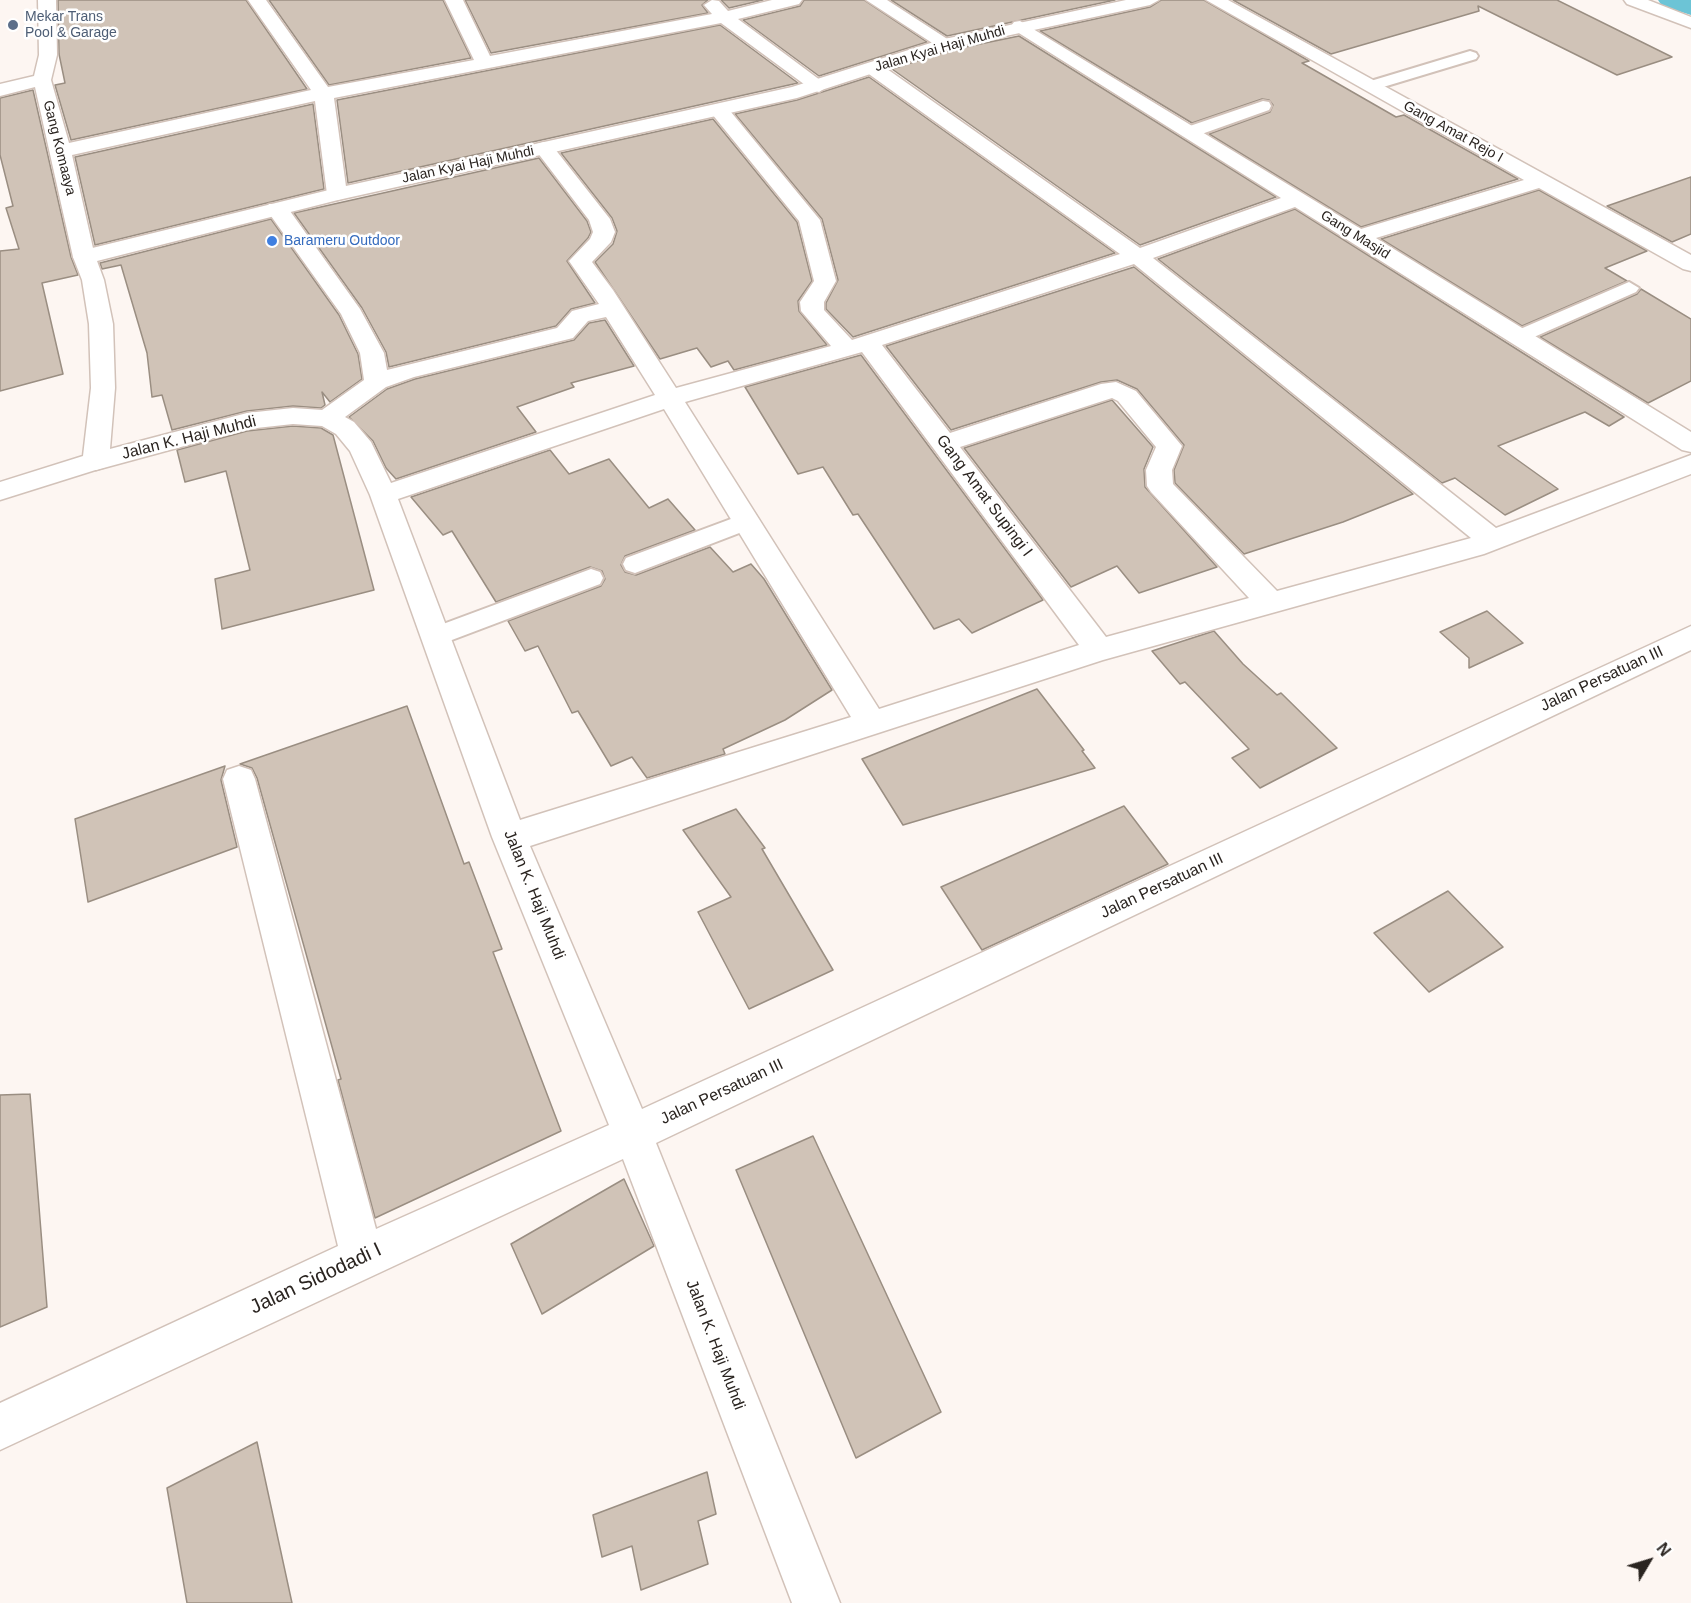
<!DOCTYPE html>
<html>
<head>
<meta charset="utf-8">
<style>
	body { margin:0 }
	#map { position:relative; width:1691px; height:1603px; overflow:hidden; background:#fdf6f2; font-family:Arial,sans-serif }
	canvas { display:block }
	.north { position:absolute; left:1619px; top:1531px; width:60px; height:60px; -webkit-text-stroke:4px #fff; paint-order:stroke; rotate:52deg; font-size:16px; font-weight:700; line-height:24px; text-align:center; color:#2a2420 }
	.north::after { content:''; display:block; margin:auto; width:21px; height:27px; background:#2a2420; clip-path:polygon(50% 0,100% 100%,50% 72%,0 100%) }
</style>
</head>
<body>
<div id="map">
<canvas width="1691" height="1603"></canvas>
<div class="north">N</div>
</div>
<script>
const context = document.querySelector('canvas').getContext('2d');
context.lineJoin = 'round';
const shape = rows => new Path2D(rows.map(r => 'M' + r).join(''));
function fill(path, color) { context.fillStyle = color; context.fill(path, 'evenodd'); }
function strokePath(path, color, width, dash) { context.strokeStyle = color; context.lineWidth = width; context.lineCap = dash ? 'butt' : 'round'; context.setLineDash(dash || []); context.stroke(path); }
function label(font, color, halo, rows, align = 'center') {
  context.font = font + ' Arial,sans-serif'; context.lineWidth = 5; context.setLineDash([]); context.textBaseline = 'middle'; context.strokeStyle = halo; context.fillStyle = color; for (const [text, x, y, turn = 0] of rows) {
    context.save(); context.translate(x, y); context.rotate((+turn || 0) * Math.PI / 180); context.textAlign = isNaN(turn) ? turn : align; if (halo) context.strokeText(text, 0, 0); context.fillText(text, 0, 0); context.restore();
  }
}
fill(shape([
	[1658,0,1691,0,1691,15,1662,6,1658,0]
]), '#6cc4d6');
const building = shape([
	[58,0,246,0,307,89,71,140,55,85,65,83,59,54,58,0],
	[269,0,443,0,471,58,329,85,269,0],
	[465,0,708,0,702,5,708,13,491,53,465,0],
	[721,0,763,0,729,8,721,0],
	[804,0,864,0,927,42,819,76,743,20,800,6,804,0],
	[891,0,1115,0,947,36,891,0],
	[1161,0,1204,0,1309,61,1302,63,1396,117,1404,115,1518,179,1361,227,1209,134,1270,112,1273,105,1269,100,1262,99,1192,123,1040,31,1150,7,1161,0],
	[1233,0,1557,0,1672,57,1617,75,1478,6,1479,11,1331,54,1233,0],
	[720,25,798,83,348,183,337,100,720,25],
	[1019,36,1276,197,1140,245,892,69,951,50,1019,36],
	[869,77,1115,253,853,337,826,309,826,303,838,280,822,219,735,114,797,100,869,77],
	[33,90,71,257,78,275,42,283,63,374,0,391,0,251,19,249,6,208,13,206,0,155,0,98,33,90],
	[313,104,324,189,95,245,75,157,313,104],
	[713,119,797,222,812,281,798,301,799,311,827,345,734,370,728,361,711,367,697,348,660,359,595,262,613,244,617,231,612,218,561,153,713,119],
	[539,158,587,221,591,232,588,238,567,261,595,303,571,309,556,326,389,367,386,352,362,308,294,213,539,158],
	[1691,177,1691,234,1672,242,1607,206,1691,177],
	[1539,190,1647,251,1605,268,1627,281,1522,326,1381,239,1539,190],
	[1295,209,1624,417,1609,426,1585,412,1498,446,1558,489,1505,515,1455,478,1442,483,1158,259,1295,209],
	[271,219,339,315,358,354,362,379,330,402,322,392,325,405,321,408,293,406,247,411,172,430,162,395,152,397,147,353,121,265,102,269,100,263,271,219],
	[1134,267,1413,494,1343,522,1244,554,1175,483,1174,470,1184,445,1137,389,1117,380,1101,382,951,430,886,346,1134,267],
	[1641,289,1691,319,1691,381,1648,403,1540,337,1637,294,1641,289],
	[605,320,634,366,571,383,574,387,517,407,536,432,396,479,386,468,373,441,349,417,387,389,415,379,574,340,589,323,605,320],
	[861,355,1043,600,972,633,959,619,934,629,858,514,853,515,823,467,798,474,745,387,861,355],
	[1112,400,1153,447,1144,469,1145,487,1217,567,1139,593,1117,566,1071,587,964,448,1112,400],
	[293,426,321,428,333,435,374,590,222,629,215,579,250,570,226,471,185,482,177,450,247,431,293,426],
	[550,450,569,474,609,459,649,508,668,499,695,530,625,556,621,565,625,572,636,575,710,547,733,572,751,564,764,579,832,690,785,720,723,749,725,754,647,778,632,757,611,766,578,711,572,713,538,646,525,651,508,621,601,586,605,579,602,571,590,567,496,602,452,531,443,535,411,497,550,450],
	[1487,611,1523,643,1469,668,1469,658,1440,632,1487,611],
	[1214,631,1243,664,1277,695,1281,693,1337,748,1260,788,1232,758,1249,749,1185,682,1180,684,1152,651,1214,631],
	[1037,689,1084,750,1082,751,1095,768,903,825,862,759,1037,689],
	[407,706,464,864,469,862,502,949,493,952,561,1131,375,1218,338,1080,341,1079,257,778,252,768,240,764,407,706],
	[225,766,221,780,237,847,88,902,75,819,225,766],
	[1124,806,1168,864,982,950,941,887,1124,806],
	[736,809,765,848,762,849,833,970,749,1009,698,912,731,897,683,830,736,809],
	[1448,891,1503,947,1429,992,1374,933,1448,891],
	[30,1094,47,1307,0,1327,0,1095,30,1094],
	[813,1136,941,1412,856,1458,736,1170,813,1136],
	[624,1179,654,1246,542,1314,511,1244,624,1179],
	[257,1442,292,1603,187,1603,167,1488,257,1442],
	[707,1472,716,1514,698,1521,708,1564,641,1590,632,1546,602,1557,593,1515,707,1472]
]);
fill(building, '#d0c3b7');
strokePath(building, '#9a8e82', 1.5);
const service = shape([
	[1470,51,1476,53,1478,56,1476,59,1370,91,1362,86,1364,83,1470,51],
	[1263,101,1269,102,1271,106,1269,110,1196,136,1184,136,1181,132,1184,128,1263,101],
	[1629,282,1639,288,1636,292,1525,341,1511,341,1508,337,1511,333,1629,282],
	[747,513,755,515,759,521,755,527,635,573,626,570,623,564,626,558,747,513],
	[591,569,600,572,603,578,600,584,436,646,427,644,423,637,427,630,591,569]
]);
const minor = shape([
	[38,0,56,0,57,55,51,80,69,143,311,90,248,0,266,0,328,87,474,60,445,0,463,0,490,56,712,14,704,5,712,0,719,1,728,11,772,0,802,0,799,4,738,19,828,86,819,92,812,90,721,23,334,98,347,194,344,198,337,200,330,198,327,194,315,101,72,155,95,257,92,262,84,264,76,262,73,257,35,87,0,96,0,84,34,76,39,55,38,0],
	[866,0,887,0,955,44,946,49,940,48,866,0],
	[1206,0,1228,0,1691,255,1691,271,1683,269,1539,188,1376,238,1691,432,1691,452,1682,450,1295,207,1153,258,1496,528,1691,455,1691,474,1484,554,1103,660,530,846,642,1109,1691,626,1691,650,656,1143,840,1603,792,1603,623,1159,0,1450,0,1403,338,1246,223,779,227,770,239,766,251,770,255,779,376,1229,609,1125,492,837,370,495,350,451,336,434,322,426,293,424,247,429,96,470,87,467,83,461,87,455,247,413,293,408,322,410,364,380,360,353,341,314,266,209,269,204,285,204,360,309,384,353,387,370,557,328,572,311,599,304,569,261,590,239,593,232,589,220,534,148,537,144,544,142,551,144,610,219,615,232,611,242,592,262,613,290,676,388,831,346,801,311,800,302,814,281,799,221,712,114,709,110,712,106,726,106,820,220,836,281,824,302,824,310,852,340,1120,254,866,72,864,68,866,64,880,64,1140,248,1281,198,1014,30,1011,26,1014,22,1020,21,1361,229,1524,180,1206,0],
	[1134,264,1471,538,1277,591,1173,484,1172,470,1182,446,1136,391,1116,382,1101,384,950,433,882,345,1134,264],
	[606,317,655,395,391,483,371,442,354,422,345,417,386,387,414,377,573,338,588,321,606,317],
	[862,352,1079,645,879,709,685,402,862,352],
	[1112,398,1118,401,1156,447,1146,470,1147,486,1151,492,1249,598,1106,637,960,447,1112,398],
	[664,409,851,717,520,820,398,499,664,409]
]);
const tertiary = shape([
	[1126,0,1159,0,1150,5,950,48,797,98,338,200,97,261,104,280,113,324,115,388,109,461,105,467,0,500,0,482,83,456,91,388,89,324,82,280,73,257,76,252,337,188,792,87,940,40,1126,0],
	[1624,0,1648,0,1691,17,1691,28,1627,4,1624,0]
]);
strokePath(service, '#d2c2b9', 4);
strokePath(minor, '#d2c2b9', 3);
strokePath(tertiary, '#d2c2b9', 3);
fill(service, '#fff');
fill(minor, '#fff');
fill(tertiary, '#fff');
for (const [x, y, r, color] of [
	[13,25,6,"#5c6f8a"],
	[272,241,6,"#3f7fe0"]
]) { const dot = new Path2D(); dot.arc(x, y, r, 0, 2 * Math.PI); context.fillStyle = color; context.fill(dot); strokePath(dot, '#fff', 2); }
label('14px', '#4e5e75', '#fff', [
	["Mekar Trans",25,17],
	["Pool & Garage",25,33]
], 'left');
label('14px', '#2a2420', '#fff', [
	["Jalan Kyai Haji Muhdi",940,49,-16],
	["Gang Amat Rejo I",1453,132,29],
	["Gang Komaaya",59,148,76],
	["Jalan Kyai Haji Muhdi",468,165,-12],
	["Gang Masjid",1355,235,32]
]);
label('14px', '#366cbe', '#fff', [
	["Barameru Outdoor",284,241]
], 'left');
label('16px', '#2a2420', '#fff', [
	["Jalan K. Haji Muhdi",189,438,-14],
	["Gang Amat Supingi I",984,496,53],
	["Jalan Persatuan III",1602,679,-25],
	["Jalan Persatuan III",1162,886,-25],
	["Jalan K. Haji Muhdi",534,895,68],
	["Jalan Persatuan III",722,1092,-25],
	["Jalan K. Haji Muhdi",715,1345,69]
]);
label('20px', '#2a2420', '#fff', [
	["Jalan Sidodadi I",316,1279,-25]
]);
</script>
</body>
</html>
